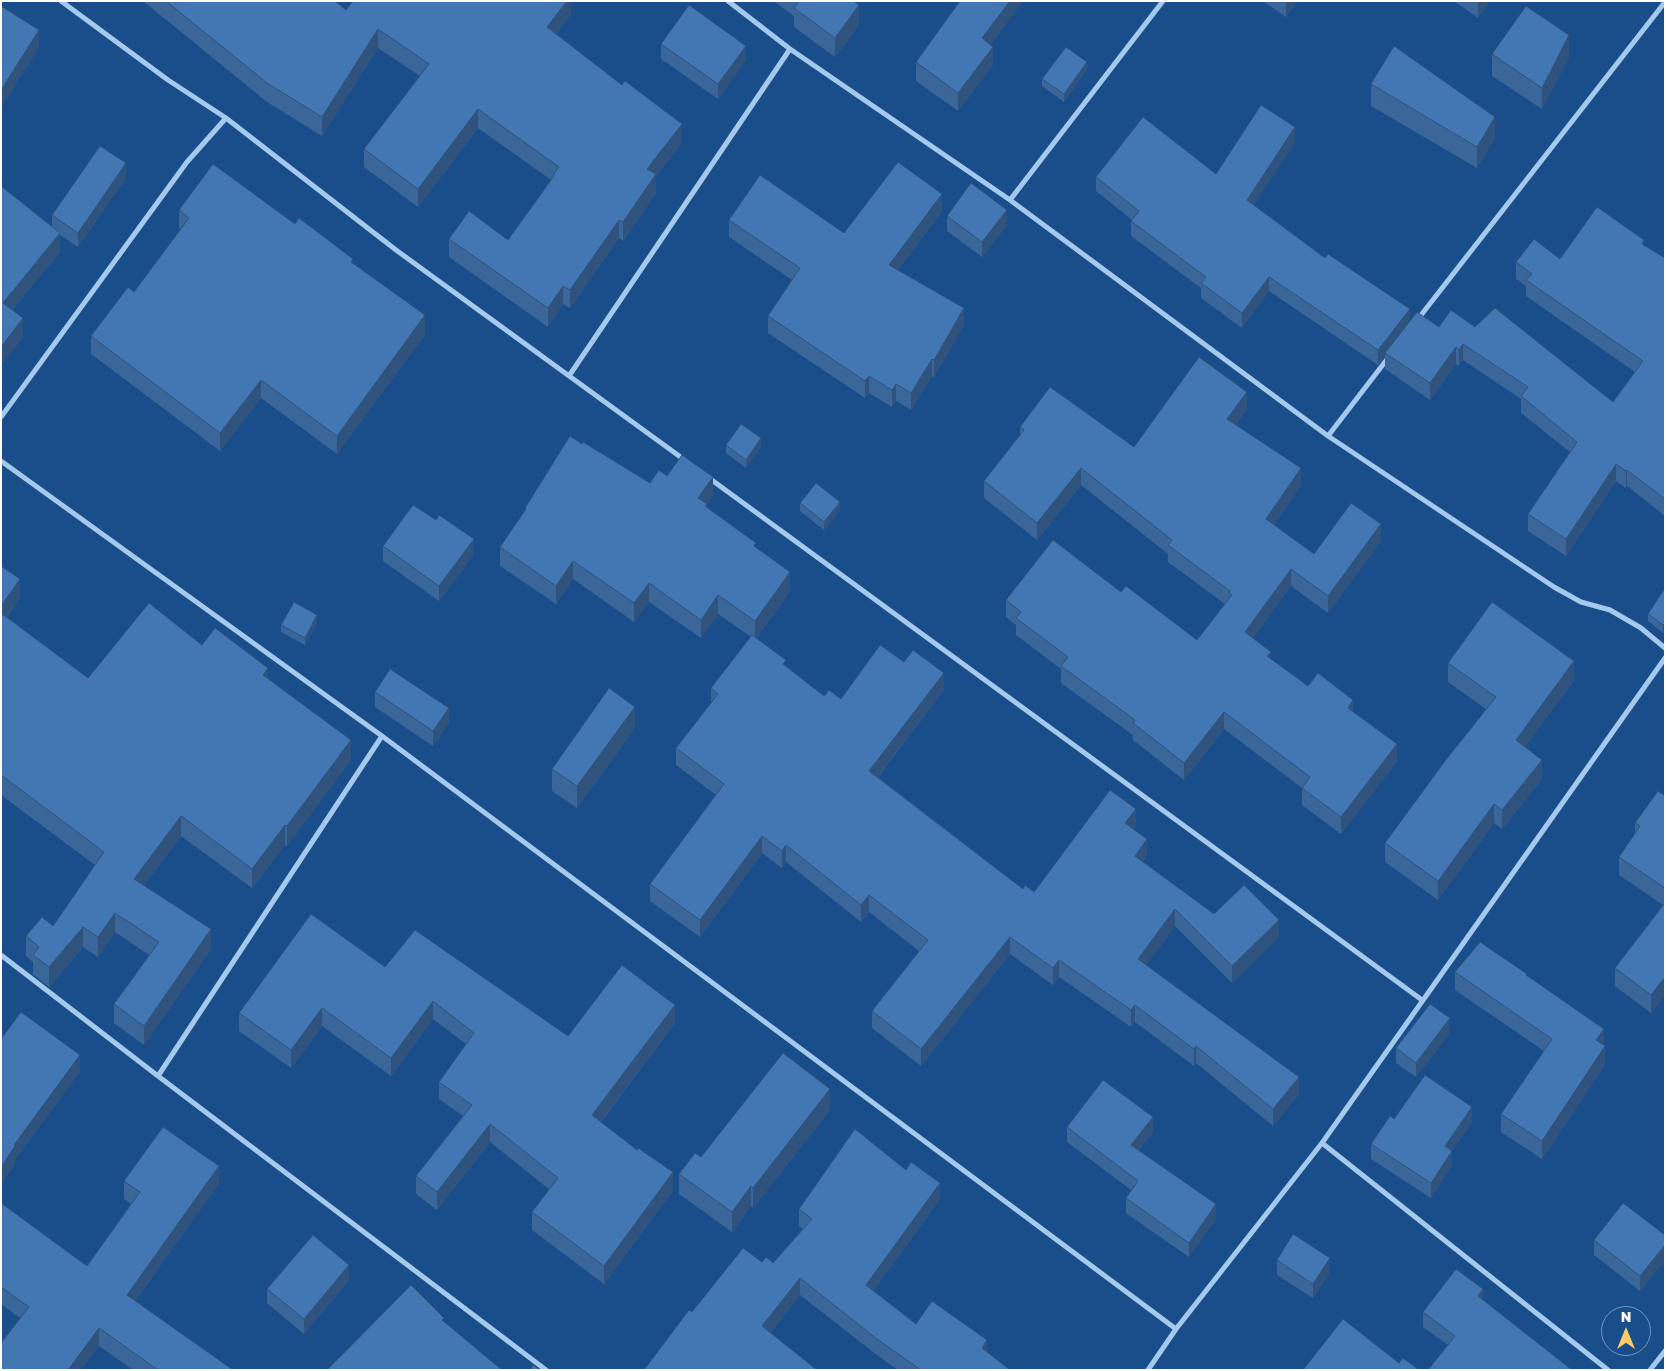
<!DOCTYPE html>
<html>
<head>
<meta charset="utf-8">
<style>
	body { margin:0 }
	#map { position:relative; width:1666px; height:1371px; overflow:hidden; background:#1a4e8b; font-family:"Golos Text",sans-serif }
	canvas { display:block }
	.frame { position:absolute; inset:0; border:2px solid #fff; pointer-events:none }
	.north { position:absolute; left:1601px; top:1306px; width:50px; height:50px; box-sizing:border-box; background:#1a4e8b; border:1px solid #7695b9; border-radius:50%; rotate:0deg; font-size:14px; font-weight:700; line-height:20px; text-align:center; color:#fff }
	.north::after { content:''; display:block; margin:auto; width:18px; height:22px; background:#ffce62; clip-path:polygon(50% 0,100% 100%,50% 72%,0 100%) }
</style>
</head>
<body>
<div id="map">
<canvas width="1666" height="1371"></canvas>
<div class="frame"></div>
<div class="north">N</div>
</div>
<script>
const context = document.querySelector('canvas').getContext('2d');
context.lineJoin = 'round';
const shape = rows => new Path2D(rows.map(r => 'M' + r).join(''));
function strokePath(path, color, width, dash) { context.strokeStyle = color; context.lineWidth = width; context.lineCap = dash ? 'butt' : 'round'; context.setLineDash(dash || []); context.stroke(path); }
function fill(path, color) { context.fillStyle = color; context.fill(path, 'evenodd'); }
strokePath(shape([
	[728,1,790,49,1010,200,1328,436],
	[226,118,396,250,686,461],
	[1010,200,1163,1],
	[1418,319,1665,2],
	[1388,358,1328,436,1554,587,1581,602,1610,610,1641,628,1665,648],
	[569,376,790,49],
	[1,417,187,162,226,118,168,80,61,1],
	[1,461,382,736,1176,1329],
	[709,478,1422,1000],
	[1,955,158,1076,546,1370],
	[158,1076,382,736],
	[1322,1143,1608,1370],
	[1148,1370,1176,1329,1322,1143,1665,658],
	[1650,1370,1665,1351]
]), '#a5c8ed', 5);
fill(shape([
	[143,1,335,1,346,10,571,1,571,14,556,34,682,142,656,176,656,193,623,241,619,238,570,308,563,304,548,327,449,257,449,239,508,240,551,180,478,128,418,207,364,167,364,149,420,76,378,48,322,136,267,102],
	[776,1,853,1,859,25,835,57,794,27,794,16,776,3],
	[1263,1,1297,1,1286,17],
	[1454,1,1490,1,1478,18],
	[661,44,746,60,718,99,661,59],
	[991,45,993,65,958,111,916,81,916,62],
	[1492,54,1569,57,1542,109,1492,76],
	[1087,69,1064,102,1042,86,1042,79],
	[1371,84,1495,138,1477,168,1371,106],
	[1295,142,1253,205,1410,321,1439,327,1475,327,1613,402,1635,372,1526,296,1526,286,1516,279,1516,262,1560,259,1644,245,1665,258,1665,516,1627,486,1626,488,1616,481,1566,556,1528,531,1528,514,1570,452,1521,413,1521,399,1463,360,1459,366,1456,364,1430,400,1385,369,1385,355,1378,365,1269,291,1242,328,1201,298,1201,288,1131,236,1131,221,1132,220,1096,191,1096,177,1216,174],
	[126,178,78,247,60,235,60,252,12,310,23,337,1,365,1,186,52,227,52,215],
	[179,210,295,224,353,264,425,334,337,454,261,398,220,451,91,354,91,336,134,292,180,230,179,228],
	[942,211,898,270,964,325,934,377,932,376,911,410,896,401,892,407,869,393,865,398,768,333,768,316,792,280,729,237,729,220,844,233],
	[947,216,1007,225,982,257,947,231],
	[1247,409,1236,424,1301,485,1274,525,1314,554,1381,541,1328,613,1291,586,1253,638,1271,659,1308,686,1353,712,1397,761,1341,834,1302,805,1302,788,1224,729,1184,780,1133,740,1133,735,1061,683,1061,669,1016,635,1016,625,1006,617,1006,600,1121,592,1197,640,1225,604,1168,562,1168,554,1081,485,1037,540,984,498,984,481,1020,435,1020,427,1134,447],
	[582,444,650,483,667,476,713,496,707,505,707,508,756,548,790,591,756,639,786,666,824,696,841,699,944,690,878,777,1023,889,1034,892,1136,826,1134,829,1147,856,1143,862,1214,914,1279,937,1232,983,1175,926,1146,965,1299,1094,1273,1126,1196,1063,1194,1066,1135,1022,1131,1027,1059,977,1053,985,1010,954,921,1066,872,1028,872,1011,919,951,869,912,861,922,786,862,782,868,762,853,700,937,650,901,650,884,716,795,676,765,676,748,711,703,711,688,751,637,718,614,701,638,649,602,634,622,573,579,556,604,500,566,500,547,525,511,525,508],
	[726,445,761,446,746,468,726,453],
	[800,503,840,510,824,530,800,511],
	[383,546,474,554,439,601,383,561],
	[1,566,20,598,7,617,88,678,202,645,268,678,351,760,287,846,285,845,252,888,181,836,144,885,211,949,144,1045,114,1023,114,1004,149,955,115,932,98,957,83,947,49,987,33,974,33,962,26,956,26,936,53,926,95,865,1,795],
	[1665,588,1665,630,1663,633,1648,621,1648,614],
	[317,623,305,645,281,632,281,625],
	[1448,663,1574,680,1525,747,1542,779,1502,829,1494,823,1438,900,1385,862,1385,843,1486,709,1448,682],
	[375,692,449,723,433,746,375,707],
	[635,728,577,808,552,791,552,769],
	[1665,796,1665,995,1651,1013,1615,986,1615,968,1663,905,1619,875,1619,857,1635,834,1635,823],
	[385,967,568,1036,675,1023,601,1122,673,1190,604,1284,532,1230,532,1212,550,1190,490,1142,437,1210,416,1194,416,1176,463,1116,439,1099,439,1082,466,1044,433,1019,391,1076,322,1026,291,1068,239,1031,239,1013],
	[1455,972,1527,976,1604,1045,1605,1065,1542,1159,1501,1132,1501,1114,1544,1051,1455,990],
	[1450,1033,1416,1077,1396,1063,1396,1048],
	[830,1110,753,1208,751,1206,732,1232,679,1194,679,1174,701,1157],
	[1394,1119,1472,1122,1452,1151,1452,1165,1431,1198,1371,1159,1371,1144],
	[1067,1127,1153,1132,1139,1150,1216,1219,1189,1257,1126,1213,1126,1198,1131,1190,1067,1142],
	[124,1181,219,1183,135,1301,233,1370,133,1370,99,1346,20,1318,1,1304,1,1203,87,1266,131,1204,124,1199],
	[940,1199,873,1291,916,1324,987,1352,1010,1370,898,1370,877,1355,800,1295,770,1333,692,1312,762,1262,773,1263,803,1229,799,1226,799,1209],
	[1665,1235,1665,1260,1640,1291,1594,1255,1594,1240],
	[1277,1260,1330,1272,1313,1298,1277,1275],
	[349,1280,304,1334,267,1303,267,1289],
	[1483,1300,1448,1345,1423,1327,1423,1312]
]), '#3a669a');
fill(shape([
	[567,1,571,1,571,14,547,45,547,27],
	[1010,1,1023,1,982,57,982,38],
	[1286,1,1297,1,1286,17],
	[1478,1,1490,1,1478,18],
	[859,5,859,25,835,57,835,38],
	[378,29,378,48,322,136,322,117],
	[39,30,39,48,1,108,1,90],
	[1569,35,1569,57,1542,109,1542,88],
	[746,46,746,60,718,99,718,84],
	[993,47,993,65,958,111,958,93],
	[1087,62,1087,69,1064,102,1064,94],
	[478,109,478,128,418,207,418,189],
	[1495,117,1495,138,1477,168,1477,147],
	[682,124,682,142,656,176,656,193,623,241,623,222,647,169],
	[1295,127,1295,142,1247,214,1247,200],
	[126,163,126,178,78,247,78,233],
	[942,194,942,211,889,282,889,265],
	[1007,210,1007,225,982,257,982,242],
	[619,220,619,238,570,308,570,290],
	[60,233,60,252,3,321,3,303],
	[1269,277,1269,291,1242,328,1242,313],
	[563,286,563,304,548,327,548,308],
	[964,308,964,325,934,377,934,360],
	[1410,309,1410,324,1385,353,1385,355,1378,365,1378,350],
	[425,315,425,334,337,454,337,436],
	[23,318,23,337,1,365,1,347],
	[1463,344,1463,360,1459,366,1459,350],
	[1456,347,1456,364,1430,400,1430,383],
	[932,359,932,376,911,410,911,393],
	[869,376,869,393,865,398,865,381],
	[261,380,261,398,220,451,220,433],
	[896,384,896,401,892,407,892,390],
	[1247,392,1247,409,1227,436,1227,419],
	[761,438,761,446,746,468,746,460],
	[1616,464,1616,481,1566,556,1566,539],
	[1081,468,1081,485,1037,540,1037,523],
	[1301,468,1301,485,1266,536,1266,519],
	[1627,470,1627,486,1626,488,1626,471],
	[713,477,713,496,707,505,707,523,698,498],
	[840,502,840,510,824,530,824,522],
	[1381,524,1381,541,1328,613,1328,596],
	[474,539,474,554,439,601,439,586],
	[573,561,573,579,556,604,556,586],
	[1291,569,1291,586,1245,649,1245,632],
	[790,572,790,591,755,640,755,621],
	[20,579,20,598,1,626,1,606],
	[649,583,649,602,634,622,634,603],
	[718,595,718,614,701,638,701,620],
	[317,615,317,623,305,645,305,638],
	[1665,623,1665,630,1663,633,1663,625],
	[1271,652,1271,669,1267,656],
	[1574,661,1574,680,1516,759,1516,740],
	[268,668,268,688,263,675],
	[944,673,944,690,869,788,869,771],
	[1353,700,1353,717,1348,708],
	[635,707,635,728,577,808,577,786],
	[449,708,449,723,433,746,433,731],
	[1224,712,1224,729,1184,780,1184,763],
	[351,740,351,760,287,846,287,826],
	[1397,744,1397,761,1341,834,1341,817],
	[1542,760,1542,779,1502,829,1502,810],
	[1494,804,1494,823,1438,900,1438,881],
	[1136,809,1136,826,1125,840,1125,823],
	[181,816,181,836,134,898,134,879],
	[285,825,285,845,252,888,252,869],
	[762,836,762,853,700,937,700,920],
	[1147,839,1147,856,1135,873,1135,856],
	[786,845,786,862,782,868,782,851],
	[869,895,869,912,861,922,861,905],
	[1175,909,1175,926,1138,976,1138,959],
	[115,913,115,932,98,957,98,937],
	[1279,920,1279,937,1232,983,1232,966],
	[83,927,83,947,49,987,49,967],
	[211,929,211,949,144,1045,144,1026],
	[1010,937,1010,954,921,1066,921,1049],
	[1059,960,1059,977,1053,985,1053,968],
	[1665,977,1665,995,1651,1013,1651,995],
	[433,1001,433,1019,391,1076,391,1058],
	[675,1005,675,1023,592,1133,592,1115],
	[1135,1005,1135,1022,1131,1027,1131,1010],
	[322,1008,322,1026,291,1068,291,1050],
	[1450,1018,1450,1033,1416,1077,1416,1063],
	[1604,1029,1604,1047,1596,1040],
	[1196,1046,1196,1063,1194,1066,1194,1049],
	[1605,1046,1605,1065,1542,1159,1542,1141],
	[80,1055,80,1072,15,1160,15,1164,1,1185,1,1167,14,1145],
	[1299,1077,1299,1094,1273,1126,1273,1109],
	[830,1089,830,1110,753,1208,753,1188],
	[1472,1107,1472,1122,1445,1161,1445,1146],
	[1153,1117,1153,1132,1131,1160,1131,1145],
	[490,1124,490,1142,437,1210,437,1192],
	[1452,1151,1452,1165,1431,1198,1431,1183],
	[219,1166,219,1183,127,1312,127,1295],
	[673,1172,673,1190,604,1284,604,1266],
	[940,1183,940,1199,866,1301,866,1285],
	[751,1186,751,1206,732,1232,732,1212],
	[1216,1204,1216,1219,1189,1257,1189,1243],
	[1665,1245,1665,1260,1640,1291,1640,1276],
	[1330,1258,1330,1272,1313,1298,1313,1284],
	[349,1265,349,1280,304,1334,304,1319],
	[800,1278,800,1295,762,1343,762,1326],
	[1483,1289,1483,1304,1478,1296],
	[99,1328,99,1346,81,1370,68,1370],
	[987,1340,987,1357,982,1348]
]), '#2f537d');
const building = shape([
	[166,1,335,1,346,10,353,1,567,1,547,27,622,85,625,81,682,124,647,169,656,174,623,222,619,220,570,290,563,286,548,308,449,239,469,211,508,240,554,176,553,175,559,167,478,109,418,189,364,149,429,64,378,29,322,117,267,83,166,1],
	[799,1,853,1,859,5,835,38,794,8,799,1],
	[960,1,1010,1,982,38,993,47,958,93,916,62,960,1],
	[689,5,746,46,718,84,661,44,689,5],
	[1,6,39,30,1,90,1,6],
	[1526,6,1569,35,1542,88,1492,54,1526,6],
	[1394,46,1495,117,1477,147,1371,84,1394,46],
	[1066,47,1087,62,1064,94,1042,79,1066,47],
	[1261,105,1295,127,1247,200,1325,258,1328,254,1410,309,1378,350,1269,277,1242,313,1201,283,1206,277,1131,221,1139,211,1096,177,1143,117,1216,174,1261,105],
	[100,146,126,163,78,233,52,215,100,146],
	[898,162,942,194,889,265,964,308,934,360,932,359,911,393,896,384,892,390,869,376,865,381,768,316,800,268,729,220,760,175,844,233,898,162],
	[213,164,295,224,299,218,353,259,351,262,425,315,337,436,261,380,220,433,91,336,128,287,134,292,189,218,179,210,213,164],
	[971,183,1007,210,982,242,947,216,971,183],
	[1,186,60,233,3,303,23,318,1,347,1,186],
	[1597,207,1644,240,1642,244,1665,258,1665,499,1627,470,1626,471,1616,464,1566,539,1528,514,1577,442,1521,396,1528,387,1463,344,1459,350,1456,347,1430,383,1385,353,1417,312,1439,327,1451,310,1475,327,1495,308,1613,402,1643,361,1526,280,1532,274,1516,262,1534,239,1560,259,1597,207],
	[1199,357,1247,392,1227,419,1301,468,1266,519,1314,554,1351,503,1381,524,1328,596,1291,569,1245,632,1271,652,1267,656,1308,686,1318,673,1353,700,1348,708,1397,744,1341,817,1302,788,1310,777,1224,712,1184,763,1133,723,1135,720,1061,666,1068,657,1016,618,1021,612,1006,600,1053,540,1121,592,1126,586,1197,640,1232,595,1229,593,1230,591,1168,545,1172,540,1081,468,1037,523,984,481,1024,430,1020,427,1050,387,1134,447,1199,357],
	[741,424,761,438,746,460,726,445,741,424],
	[570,436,582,444,583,442,650,483,659,470,667,476,682,455,713,477,698,498,707,504,705,506,756,543,754,546,790,572,755,621,718,595,701,620,649,583,634,603,573,561,556,586,500,547,526,509,525,508,570,436],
	[816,483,840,502,824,522,800,503,816,483],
	[413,505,436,520,439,515,474,539,439,586,383,546,413,505],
	[1,566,20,579,1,606,1,566],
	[1665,588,1665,623,1663,625,1648,614,1665,588],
	[294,602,317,615,305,638,281,625,294,602],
	[1492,602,1574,661,1516,740,1542,760,1502,810,1494,804,1438,881,1385,843,1445,761,1496,697,1448,663,1492,602],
	[149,603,202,645,215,628,268,668,263,675,351,740,287,826,285,825,252,869,181,816,134,879,211,929,144,1026,114,1004,159,942,115,913,98,937,83,927,49,967,33,955,39,947,26,936,42,917,53,926,104,852,1,775,1,613,88,678,149,603],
	[752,635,786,660,783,664,824,696,829,690,841,699,880,645,904,662,913,650,944,673,869,771,1023,889,1025,885,1034,892,1110,790,1136,809,1125,823,1147,839,1135,856,1214,914,1244,885,1279,920,1232,966,1175,909,1138,959,1299,1077,1273,1109,1196,1046,1194,1049,1135,1005,1131,1010,1059,960,1053,968,1010,937,921,1049,872,1011,928,940,869,895,861,905,786,845,782,851,762,836,700,920,650,884,724,784,676,748,718,694,711,688,752,635],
	[390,669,449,708,433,731,375,692,390,669],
	[609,688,635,707,577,786,552,769,609,688],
	[1658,791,1665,796,1665,888,1619,857,1640,826,1635,823,1658,791],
	[1665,903,1665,977,1651,995,1615,968,1665,903],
	[311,914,385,967,415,930,568,1036,622,965,675,1005,592,1115,637,1150,638,1148,673,1172,604,1266,532,1212,558,1178,490,1124,437,1192,416,1176,472,1105,439,1082,474,1033,433,1001,391,1058,322,1008,291,1050,239,1013,311,914],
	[1480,942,1527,974,1526,975,1604,1029,1596,1040,1605,1046,1542,1141,1501,1114,1552,1039,1455,972,1480,942],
	[1430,1004,1450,1018,1416,1063,1396,1048,1430,1004],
	[21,1012,80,1055,14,1145,15,1146,1,1167,1,1039,21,1012],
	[783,1053,830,1089,753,1188,751,1186,732,1212,679,1174,695,1153,701,1157,783,1053],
	[1425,1075,1472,1107,1445,1146,1452,1151,1431,1183,1371,1144,1390,1116,1394,1119,1425,1075],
	[1103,1080,1153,1117,1131,1145,1216,1204,1189,1243,1126,1198,1138,1181,1067,1127,1103,1080],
	[163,1127,219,1166,127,1295,233,1370,158,1370,99,1328,68,1370,1,1370,1,1343,29,1307,1,1287,1,1203,87,1266,140,1192,124,1181,163,1127],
	[855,1129,906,1170,911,1162,940,1183,866,1285,916,1324,932,1301,987,1340,982,1348,1010,1370,921,1370,877,1339,800,1278,762,1326,817,1370,644,1370,689,1310,692,1312,743,1248,762,1262,766,1257,773,1263,812,1219,799,1209,855,1129],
	[1623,1203,1665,1235,1665,1245,1640,1276,1594,1240,1623,1203],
	[1293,1234,1330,1258,1313,1284,1277,1260,1293,1234],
	[313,1235,349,1265,304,1319,267,1289,313,1235],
	[1456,1269,1483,1289,1478,1296,1572,1370,1428,1370,1455,1336,1423,1312,1456,1269],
	[411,1285,444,1318,442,1320,502,1370,327,1370,411,1285],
	[1343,1319,1399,1363,1403,1358,1419,1370,1303,1370,1343,1319],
	[533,1365,540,1370,530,1370,533,1365]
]);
fill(building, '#4377b3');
strokePath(building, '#2f537d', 1);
</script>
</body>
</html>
